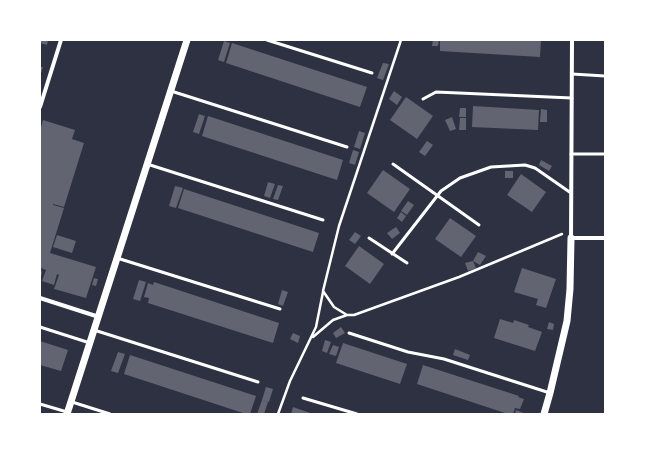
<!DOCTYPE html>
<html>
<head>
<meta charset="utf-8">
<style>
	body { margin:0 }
	#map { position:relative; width:645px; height:454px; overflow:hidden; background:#2d3142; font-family:Inter,sans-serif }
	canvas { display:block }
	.frame { position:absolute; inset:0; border:41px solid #fff; pointer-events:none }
</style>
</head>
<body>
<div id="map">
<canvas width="645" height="454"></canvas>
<div class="frame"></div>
</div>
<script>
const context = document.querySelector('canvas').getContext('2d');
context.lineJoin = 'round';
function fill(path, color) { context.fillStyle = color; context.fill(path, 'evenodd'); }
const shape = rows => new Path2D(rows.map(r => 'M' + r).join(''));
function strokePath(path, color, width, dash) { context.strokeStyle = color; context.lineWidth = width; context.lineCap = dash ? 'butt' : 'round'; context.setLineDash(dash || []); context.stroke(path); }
fill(shape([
	[40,40,48,40,47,45,40,43],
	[433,40,439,40,438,46,432,46],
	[440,40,541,40,540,57,440,51],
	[224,41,230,43,224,62,218,60],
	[232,43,367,87,360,107,226,63],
	[383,63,389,64,383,80,377,78],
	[40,67,43,67,40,76],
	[394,91,402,97,397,105,389,99],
	[406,97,433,116,417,139,390,120],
	[473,106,539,110,538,130,472,127],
	[460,108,466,108,466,117,459,117],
	[541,109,547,110,547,122,540,122],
	[199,114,205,116,199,134,193,132],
	[208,116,343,160,337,180,202,136],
	[452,117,456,129,450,131,445,120],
	[460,118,466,118,466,130,459,130],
	[43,120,75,130,72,139,84,143,64,207,53,204,53,205,64,208,50,253,96,267,86,298,54,289,59,275,57,274,54,285,42,281,46,270,41,268,42,273,40,280,40,131],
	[359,131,365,133,360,149,354,147],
	[427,141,433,145,425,156,419,152],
	[353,150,359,152,355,165,349,163],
	[541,160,552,166,549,171,539,165],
	[383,170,410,189,394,212,367,193],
	[505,171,513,171,513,178,505,178],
	[521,174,546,192,532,212,507,195],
	[268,182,275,184,270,198,264,196],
	[278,185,283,186,278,200,273,199],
	[175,186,183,188,176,208,169,206],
	[184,189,319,233,313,252,178,208],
	[408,201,414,205,407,215,401,211],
	[401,212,406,216,402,222,397,218],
	[450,218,476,236,461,257,435,239],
	[396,227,400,233,392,239,387,233],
	[355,232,361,236,355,244,349,240],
	[57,235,76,241,72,253,53,247],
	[359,246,384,264,370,284,345,266],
	[478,252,486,256,480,265,473,261],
	[473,261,476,268,468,271,465,263],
	[522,268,556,279,546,308,536,305,538,299,514,292],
	[94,278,98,279,96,286,92,285],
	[139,280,146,282,140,301,133,299],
	[154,282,279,323,273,343,148,303,149,298,144,297,148,283,153,285],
	[282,290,288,292,283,306,278,304],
	[500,319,513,323,514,320,529,325,528,327,542,332,535,351,494,338],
	[549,322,554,324,553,330,547,329],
	[341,327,345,333,336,338,333,333],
	[293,333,300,336,298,343,290,339],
	[325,340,331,342,327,353,322,351],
	[40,341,68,350,61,371,40,365],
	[343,343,407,364,400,384,336,363],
	[333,345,339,347,336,356,329,354],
	[455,349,470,355,468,360,453,355],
	[118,352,125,354,118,373,111,371],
	[130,355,256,396,250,414,246,414,124,374],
	[423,365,519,396,518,397,524,399,520,409,515,408,513,414,508,414,417,384],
	[266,387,273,389,269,402,262,400],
	[262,400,268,402,264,414,257,414],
	[293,407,313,414,291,414],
	[516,410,526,414,515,414]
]), '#626471');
strokePath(shape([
	[401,40,339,226,323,291,334,307,347,315,354,315,459,277,562,234],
	[313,337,333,320,347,315],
	[278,414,290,381,316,327,323,292]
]), '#fff', 2.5);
strokePath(shape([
	[267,40,372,73],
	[572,74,605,76],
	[171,91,347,147],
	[423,99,436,92,572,98],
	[571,154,605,154],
	[147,164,323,220],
	[393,164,479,225],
	[369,238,407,263],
	[392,254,441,191,460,178,491,167,525,165,535,168,571,193],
	[117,258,280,309],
	[40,327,90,343],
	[94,330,258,382],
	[349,333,408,352,444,359,550,393],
	[303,398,357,414],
	[72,402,110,414],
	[40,404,67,412]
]), '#fff', 3);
strokePath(shape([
	[572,40,571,238,605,238],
	[40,107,61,40],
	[40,298,99,317]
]), '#fff', 4);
strokePath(shape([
	[67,414,187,40],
	[544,414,550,393,567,321,570,289,571,238]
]), '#fff', 7);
</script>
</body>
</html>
